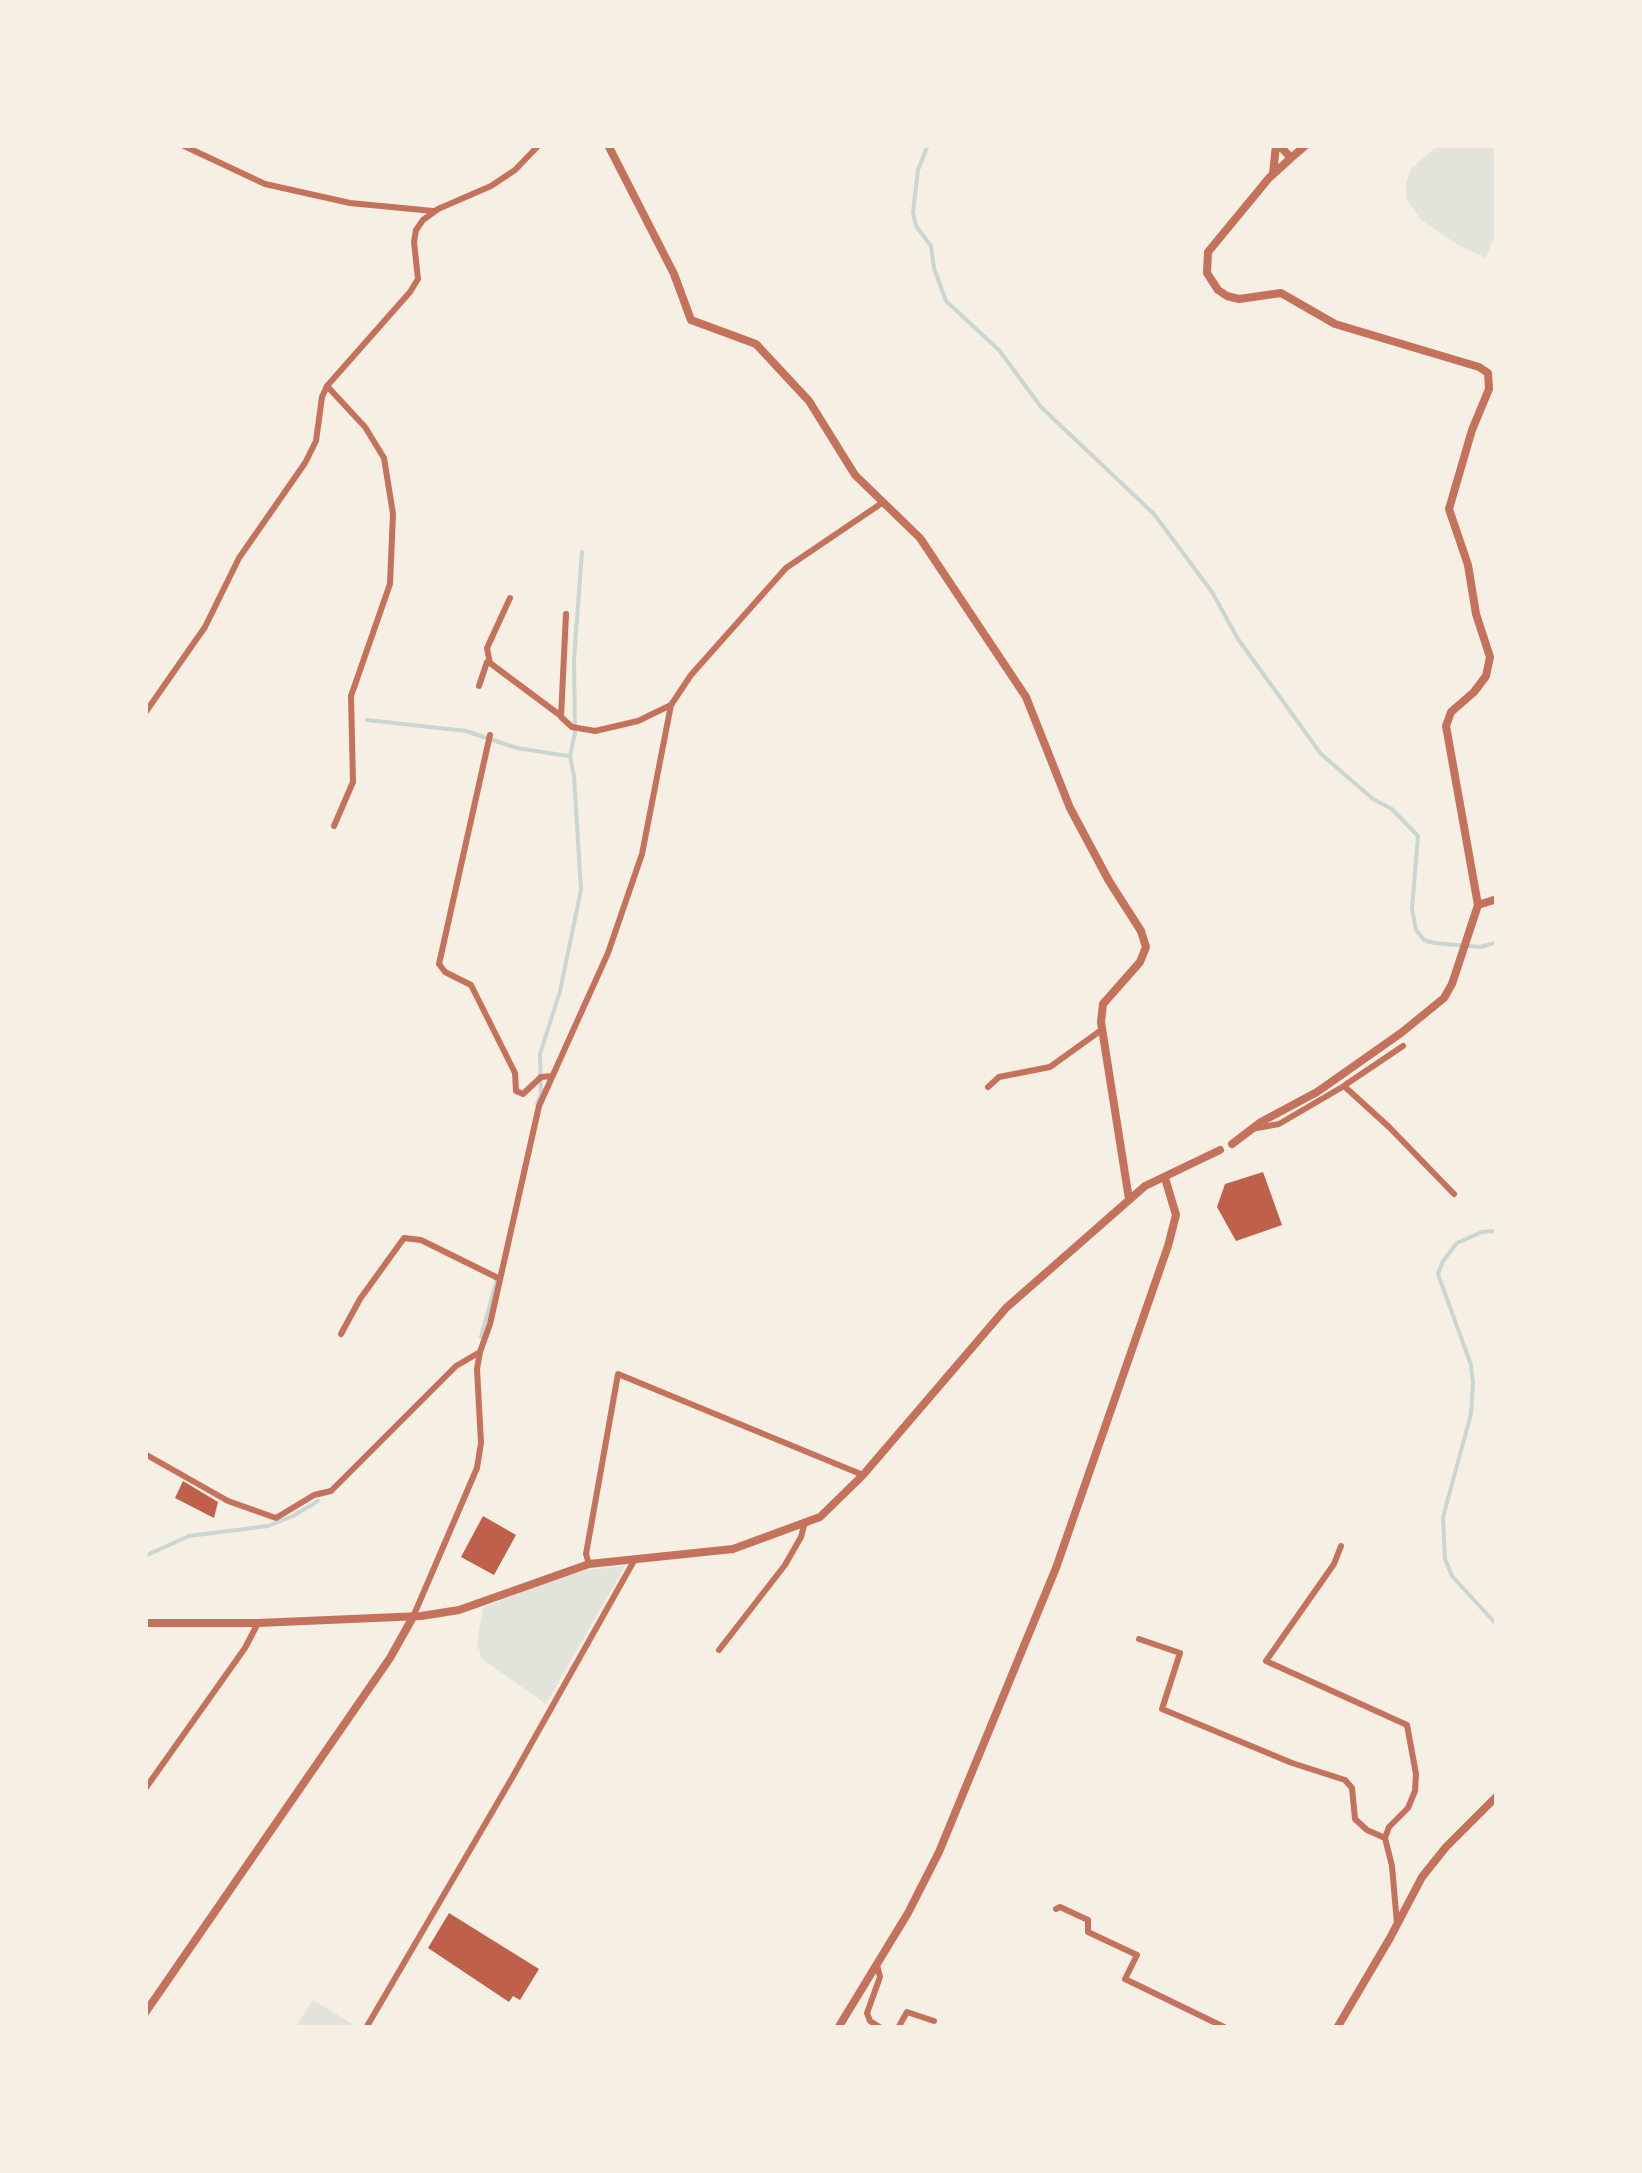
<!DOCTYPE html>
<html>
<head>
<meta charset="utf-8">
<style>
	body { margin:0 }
	#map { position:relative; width:1642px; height:2173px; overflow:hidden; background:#f6efe4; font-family:"Open Sans",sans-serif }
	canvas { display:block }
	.frame { position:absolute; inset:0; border:148px solid #f6efe4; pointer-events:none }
</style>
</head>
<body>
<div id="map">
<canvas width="1642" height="2173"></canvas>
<div class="frame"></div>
</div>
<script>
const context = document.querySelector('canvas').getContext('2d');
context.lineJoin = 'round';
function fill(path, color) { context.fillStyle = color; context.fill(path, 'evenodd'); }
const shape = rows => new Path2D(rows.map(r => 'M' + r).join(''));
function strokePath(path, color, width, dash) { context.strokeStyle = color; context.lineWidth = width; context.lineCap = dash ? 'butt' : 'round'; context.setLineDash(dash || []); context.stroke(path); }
fill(shape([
	[1438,145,1497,145,1497,229,1486,258,1458,245,1421,220,1406,198,1406,183,1411,169],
	[625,1566,546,1704,482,1659,477,1643,483,1608,553,1579,587,1570],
	[313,2000,359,2028,295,2028]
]), '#e2e4dc');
strokePath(shape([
	[928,145,918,170,913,212,916,226,931,246,934,268,946,301,999,350,1041,407,1154,514,1212,592,1238,639,1321,754,1373,799,1392,809,1418,836,1412,909,1416,930,1424,940,1434,943,1481,947,1497,942],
	[367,720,466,731,517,748,568,756],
	[537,1104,541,1094,540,1054,560,991,581,890,574,776,570,756,575,733,574,659,582,552],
	[1497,1231,1482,1232,1457,1243,1443,1261,1438,1274,1471,1365,1473,1384,1471,1414,1443,1517,1445,1559,1452,1576,1497,1625],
	[481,1337,497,1279],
	[145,1556,189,1536,268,1526,293,1516,318,1501]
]), '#c9d6d2', 4);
fill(shape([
	[1263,1172,1282,1225,1236,1241,1217,1207,1225,1184],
	[183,1481,218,1502,214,1518,175,1498],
	[483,1516,516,1535,494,1575,461,1557],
	[449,1913,539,1969,520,2000,513,1996,509,2002,428,1948]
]), '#bf614a');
strokePath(shape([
	[182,145,265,184,350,203,433,211],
	[327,386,365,427,384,458,393,514,390,584,351,696,353,782,334,826],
	[566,614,561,717,572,727,595,731,638,721,671,705],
	[490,663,561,716],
	[479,686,487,662,490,663,487,648,510,598],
	[145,713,205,627,239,558,305,463,316,441,322,397,327,386,410,292,418,279,414,242,416,230,423,220,438,209,491,186,515,170,539,145],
	[490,735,439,964,445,972,471,985,515,1073,516,1091,523,1094,541,1077,552,1076],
	[1345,1085,1403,1046],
	[988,1087,999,1077,1050,1067,1100,1031],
	[1251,1129,1279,1124,1344,1086,1389,1127,1454,1194],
	[341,1334,360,1299,404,1238,421,1240,500,1279],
	[145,1454,228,1501,276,1518,314,1495,331,1491,456,1366,480,1352],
	[1341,1546,1334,1564,1266,1661,1407,1725,1416,1774,1415,1791,1408,1808,1389,1827,1385,1838,1392,1866,1397,1924],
	[589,1564,586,1554,618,1374,863,1475],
	[413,1617,477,1468,481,1443,477,1369,480,1352,490,1324,539,1106,608,953,642,854,671,705,691,675,786,568,882,503],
	[1139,1639,1180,1653,1162,1709,1292,1763,1345,1780,1352,1788,1355,1819,1367,1830,1385,1838],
	[719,1650,785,1565,801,1537,805,1522],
	[145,1789,245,1648,258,1623],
	[1056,1909,1060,1907,1088,1920,1088,1932,1137,1955,1125,1979,1226,2028],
	[877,1965,880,1977,867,2013,870,2021,881,2028],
	[366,2028,512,1778,635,1559],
	[898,2028,907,2012,934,2021]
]), '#c5725c', 6);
strokePath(shape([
	[608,145,674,274,691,320,756,344,809,401,855,475,920,538,1026,697,1070,808,1109,881,1141,931,1146,947,1140,962,1103,1004,1101,1022,1129,1199],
	[1291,158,1306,145],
	[1273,174,1276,145],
	[1478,905,1497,899],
	[1232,1144,1261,1122,1317,1092,1401,1033,1444,998,1452,984,1478,905,1446,726,1451,712,1474,692,1486,676,1490,657,1476,614,1468,565,1449,509,1472,430,1489,389,1488,373,1479,367,1335,324,1281,293,1239,299,1227,296,1218,290,1207,273,1208,252,1269,178,1291,158,1279,145],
	[145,1623,258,1623,421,1616,459,1610,589,1564,733,1549,820,1517,863,1475,1006,1308,1145,1186,1220,1150],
	[145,2013,390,1658,413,1617],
	[838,2028,908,1913,939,1852,1056,1568,1168,1246,1176,1215,1165,1178],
	[1337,2028,1390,1938,1422,1877,1446,1847,1497,1796]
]), '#c5725c', 8);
</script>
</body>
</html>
